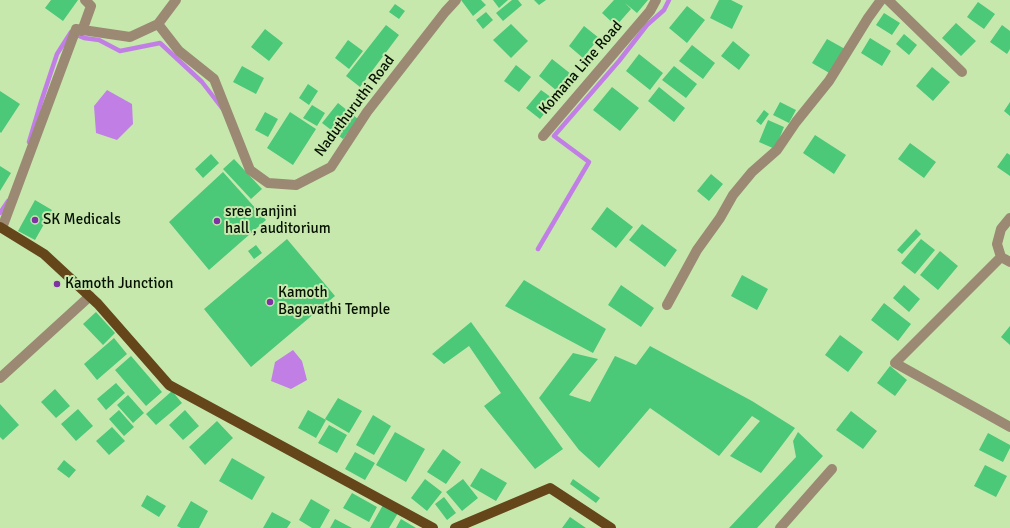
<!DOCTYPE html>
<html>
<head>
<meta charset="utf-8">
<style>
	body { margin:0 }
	canvas { display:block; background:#c6e8ad }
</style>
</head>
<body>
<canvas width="1010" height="528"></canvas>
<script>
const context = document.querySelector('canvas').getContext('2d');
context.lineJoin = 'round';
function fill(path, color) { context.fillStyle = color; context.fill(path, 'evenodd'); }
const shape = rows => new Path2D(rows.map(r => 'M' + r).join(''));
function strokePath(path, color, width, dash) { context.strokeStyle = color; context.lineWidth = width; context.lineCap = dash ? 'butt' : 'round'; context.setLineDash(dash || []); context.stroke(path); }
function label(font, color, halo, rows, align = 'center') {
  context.font = font + ' Signika,sans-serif'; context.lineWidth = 4; context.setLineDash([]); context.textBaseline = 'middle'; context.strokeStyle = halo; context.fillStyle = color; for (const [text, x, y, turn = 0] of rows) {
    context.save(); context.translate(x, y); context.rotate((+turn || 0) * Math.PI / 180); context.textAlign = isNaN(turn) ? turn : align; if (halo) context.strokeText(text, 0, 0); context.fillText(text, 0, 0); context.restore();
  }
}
fill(shape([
	[107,90,132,104,133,124,117,140,96,133,94,106],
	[293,350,302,361,307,380,291,389,271,381,275,362]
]), '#c17fe6');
strokePath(shape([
	[74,34,84,38,99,40,120,51,160,43,202,82,222,108],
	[29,142,41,102,57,54,71,32],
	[0,213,8,201],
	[538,249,589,162,554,136,619,61,647,25,664,10,669,0]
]), '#c17fe6', 4.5);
fill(shape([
	[51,0,78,0,63,21,45,8],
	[461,0,481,0,486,5,473,16],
	[493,0,508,0,499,8],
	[512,0,518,0,522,5,503,21,496,13],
	[534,0,546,0,539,5],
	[614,0,648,0,637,13,625,3,631,9,616,26,602,13],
	[719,0,731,0,743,6,732,29,710,18],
	[978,2,995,14,984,29,967,17],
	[395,4,405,11,399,19,389,12],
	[687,6,705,20,687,43,669,28],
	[486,12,493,20,483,29,476,20],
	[884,13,900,23,892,35,876,25],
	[956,23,976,41,961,56,942,38],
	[511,24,528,41,511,58,493,40],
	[386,25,399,35,360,87,346,76],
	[1002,25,1010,31,1010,49,1007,54,990,42],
	[584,26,599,38,583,58,569,46],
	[265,29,283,43,269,61,251,47],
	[904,34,917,45,909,55,896,44],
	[870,38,891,51,882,66,861,53],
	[827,39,845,49,831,74,812,63],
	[348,40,363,51,349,69,335,58],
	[733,41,750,55,739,70,721,56],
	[692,45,715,63,703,79,679,61],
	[639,54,663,73,650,90,626,71],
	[552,59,571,74,557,91,539,76],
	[516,65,531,77,519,92,504,81],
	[242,66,264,78,256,94,233,82],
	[674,66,697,84,686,98,662,80],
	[932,67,950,82,933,101,916,86],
	[308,84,318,91,309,105,299,98],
	[612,87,639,108,620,131,593,110],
	[659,87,685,108,674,122,648,101],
	[541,90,555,100,540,119,526,108],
	[0,91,20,104,1,133,0,132],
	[780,102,796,110,789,123,773,115],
	[1010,102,1010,116,1004,111],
	[338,103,358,119,343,139,322,123],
	[312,105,325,113,317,126,303,118],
	[764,110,769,114,761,125,756,121],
	[265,112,278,119,268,137,255,130],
	[290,112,316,129,293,165,267,148],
	[768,120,784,127,775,149,759,142],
	[815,135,846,155,834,174,803,153],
	[910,143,936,162,924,178,898,159],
	[1007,153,1010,155,1010,176,997,167],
	[211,154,219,163,203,178,195,169],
	[234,159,262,189,251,199,223,169],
	[0,166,11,173,0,191],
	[223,172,266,220,209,270,169,222],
	[711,174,723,184,709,201,697,191],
	[35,200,52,210,35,240,18,231],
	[607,207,633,227,616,248,591,229],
	[642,224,677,250,665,267,629,240],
	[916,229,921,234,902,254,897,250],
	[287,239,335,296,251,367,204,309],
	[921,239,935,250,915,274,901,263],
	[256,245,262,253,254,259,248,251],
	[940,251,958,266,938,290,920,275],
	[742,275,768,289,757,310,731,296],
	[524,280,606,329,593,353,505,306],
	[621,285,654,308,641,327,608,305],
	[904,285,920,299,909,312,893,298],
	[884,303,911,324,898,341,871,320],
	[96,312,115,333,103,345,83,324],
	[471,322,563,449,535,469,484,406,501,393,469,346,444,364,432,354],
	[1010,326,1010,345,1001,337],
	[840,335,863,352,848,372,825,355],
	[114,338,127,354,97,380,84,364],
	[650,346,752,401,795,428,761,473,730,456,760,421,752,416,719,456,650,408,599,468,579,450,539,398,573,353,598,359,569,395,590,402,615,356,636,365],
	[131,356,162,392,146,406,115,370],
	[890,366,907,380,895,396,877,383],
	[116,383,125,393,106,410,97,399],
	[55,389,70,406,56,418,41,402],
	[172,391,182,403,156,425,146,414],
	[128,395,144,413,133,423,117,405],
	[338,398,362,411,349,433,325,419],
	[0,404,19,425,3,440,0,437],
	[78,409,93,426,76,441,61,424],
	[119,410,134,427,124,436,109,419],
	[185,410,199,426,183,440,169,425],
	[308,410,326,420,316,438,298,428],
	[851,411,877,431,863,449,836,430],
	[373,415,391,426,374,455,356,445],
	[217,421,233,438,205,465,189,447],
	[329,425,347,435,337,453,318,443],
	[112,427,125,441,109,455,96,441],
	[395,432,425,449,406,482,376,465],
	[798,432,823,456,757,528,729,528,796,457,793,441],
	[988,433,1010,445,1010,448,1003,462,979,450],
	[443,449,461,462,446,484,427,472],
	[355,452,375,463,365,480,345,469],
	[232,458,265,477,252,500,219,481],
	[64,460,76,470,69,478,57,469],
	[985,465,1007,476,996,497,974,486],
	[481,468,507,483,496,501,470,486],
	[425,479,442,492,427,511,411,498],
	[463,479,478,498,462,511,446,492],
	[573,479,600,498,596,503,570,484],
	[352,493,377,507,369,522,343,508],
	[147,495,166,506,159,517,141,506],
	[444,497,456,513,447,520,435,504],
	[311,499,330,510,320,528,312,528,299,520],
	[191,501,208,511,199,528,181,528,177,526],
	[383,505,398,513,389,528,370,528],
	[272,512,291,522,287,528,263,528],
	[570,517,586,528,562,528],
	[335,519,352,528,330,528],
	[401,519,416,528,396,528]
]), '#4bc878');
strokePath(shape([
	[888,0,962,72],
	[158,24,176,0],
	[82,31,91,6,85,0],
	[543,136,650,11,656,0],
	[1010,218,1001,229,997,244,1001,257,1010,262],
	[2,228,76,29,130,37,158,24,179,51,214,79,250,170,268,183,296,185,331,167,367,112,445,12,456,0],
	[1001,257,895,363,1010,427],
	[667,305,697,250,720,218,733,195,752,172,777,150,796,122,829,81,868,18,881,0],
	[0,378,90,296],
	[780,528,832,469]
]), '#9b8973', 10);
strokePath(shape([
	[0,227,44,254,98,304,169,385,433,528],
	[455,528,550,488,611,528]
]), '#65461a', 10);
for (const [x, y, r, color] of [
	[35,220,4,"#7e32a3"],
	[217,221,4,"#7e32a3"],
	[57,284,4,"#7e32a3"],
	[270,302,4,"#7e32a3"]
]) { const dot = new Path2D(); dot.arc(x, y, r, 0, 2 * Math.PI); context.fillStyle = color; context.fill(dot); strokePath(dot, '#c6e8ad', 1.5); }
label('15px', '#061100', '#c6e8ad', [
	["Komana Line Road",581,68,-49],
	["Naduthuruthi Road",355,106,-53]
]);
label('15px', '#061100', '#c6e8ad', [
	["sree ranjini",225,212],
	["hall , auditorium",225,229],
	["SK Medicals",43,220],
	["Kamoth Junction",65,284],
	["Kamoth",278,293],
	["Bagavathi Temple",278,310]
], 'left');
</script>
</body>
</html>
